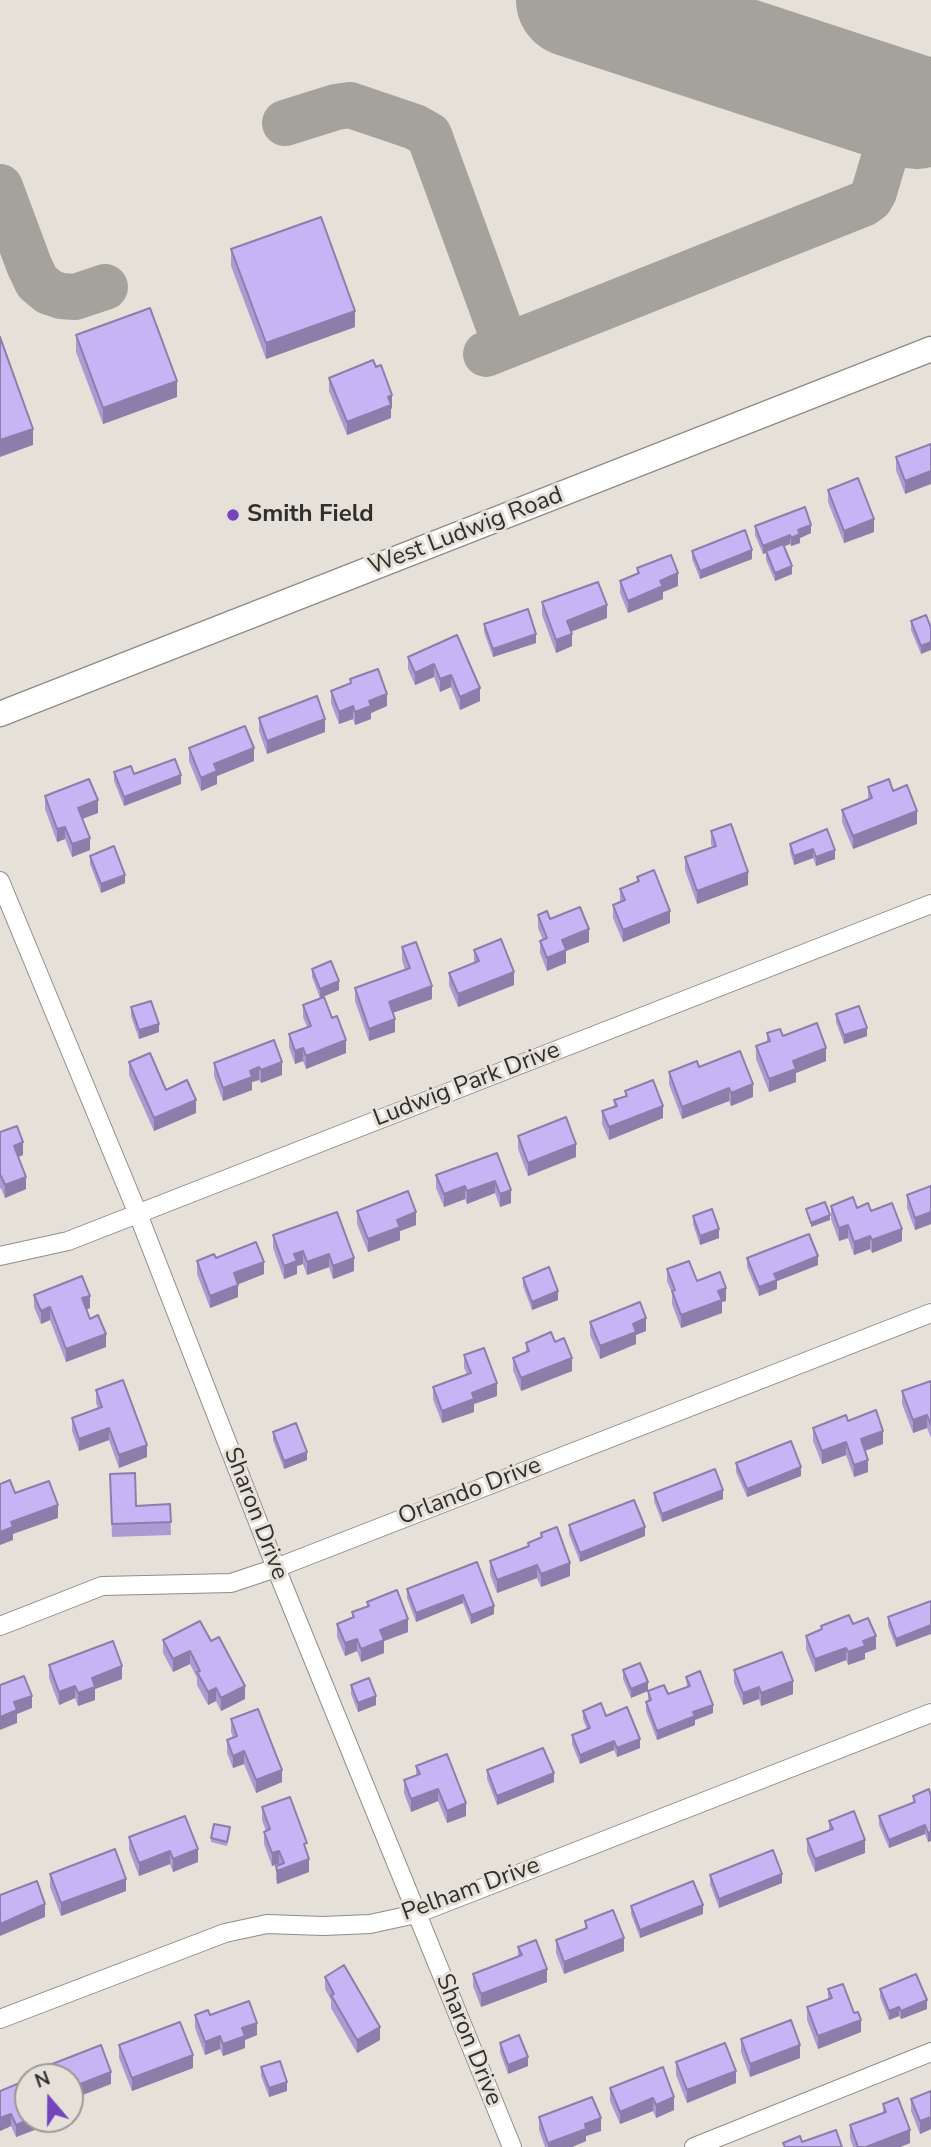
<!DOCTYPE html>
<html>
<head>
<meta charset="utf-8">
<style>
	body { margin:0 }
	#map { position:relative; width:931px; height:2147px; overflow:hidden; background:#e5e0d8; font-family:"Nunito Sans",sans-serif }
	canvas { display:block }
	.north { position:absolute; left:14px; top:2063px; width:70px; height:70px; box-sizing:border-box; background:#e5e0d8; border:2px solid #9d9993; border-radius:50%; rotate:340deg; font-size:19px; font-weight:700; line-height:28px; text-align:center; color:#312f2c }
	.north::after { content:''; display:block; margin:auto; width:24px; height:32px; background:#7446be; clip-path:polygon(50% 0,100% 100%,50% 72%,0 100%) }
</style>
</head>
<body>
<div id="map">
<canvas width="931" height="2147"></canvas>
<div class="north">N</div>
</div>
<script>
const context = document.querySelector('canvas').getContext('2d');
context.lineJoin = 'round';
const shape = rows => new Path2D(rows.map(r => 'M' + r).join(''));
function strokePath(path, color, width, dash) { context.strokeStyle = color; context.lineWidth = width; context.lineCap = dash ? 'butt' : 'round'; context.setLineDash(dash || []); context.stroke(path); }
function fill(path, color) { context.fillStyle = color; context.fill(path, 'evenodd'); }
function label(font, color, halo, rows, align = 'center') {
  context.font = font + ' "Nunito Sans",sans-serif'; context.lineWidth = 6; context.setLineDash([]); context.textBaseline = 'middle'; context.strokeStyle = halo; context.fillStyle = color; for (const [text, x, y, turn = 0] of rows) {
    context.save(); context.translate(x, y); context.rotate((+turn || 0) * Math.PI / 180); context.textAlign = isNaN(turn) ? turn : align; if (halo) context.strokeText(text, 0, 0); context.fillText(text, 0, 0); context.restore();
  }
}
strokePath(shape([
	[285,123,336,107,350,105,415,127,429,135,506,346],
	[0,187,29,265,37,282,49,292,61,296,75,297,105,287],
	[486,354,863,204,870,199,874,192,890,138,887,117,870,97]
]), '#a5a19b', 46);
strokePath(shape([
	[573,0,916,112]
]), '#a5a19b', 114);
const minor = shape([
	[0,881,138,1214,276,1568,512,2147],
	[0,1256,68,1241,931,904],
	[0,1626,102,1586,231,1583,276,1568,931,1313],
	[0,2019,225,1933,267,1924,323,1926,370,1924,416,1914,931,1713],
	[694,2147,931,2052]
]);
const secondary = shape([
	[0,714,931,349]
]);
strokePath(minor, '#918d85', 20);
strokePath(secondary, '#918d85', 27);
strokePath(minor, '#fff', 18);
strokePath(secondary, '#fff', 24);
fill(shape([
	[231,249,355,327,266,359,231,266],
	[76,335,177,397,103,424,76,352],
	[329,378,392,408,391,409,391,418,347,435,329,391],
	[931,444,905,494,896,470,896,457],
	[828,490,874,532,844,543,828,502],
	[755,526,811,533,800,538,800,543,791,546,790,544,784,546,792,574,775,581,766,560,766,553,763,554,755,535],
	[692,551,752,559,700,579,692,559],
	[637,568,678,586,663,592,663,599,628,613,620,593,620,581,637,574],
	[542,602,607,618,571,632,572,646,556,653,542,615],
	[926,615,921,654,911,630,911,621],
	[484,624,536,643,493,657,484,632],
	[457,635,480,701,460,710,451,687,440,692,434,677,415,685,408,669,408,657],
	[350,679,387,706,371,713,371,719,355,725,353,719,339,724,331,703,331,691,350,683],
	[259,718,325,732,267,754,259,731],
	[189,748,254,761,217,776,217,784,201,791,189,761],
	[114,772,134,774,181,784,124,806,114,781],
	[868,787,893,791,917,824,853,849,842,822,842,810,868,799],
	[45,796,98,813,83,819,90,850,72,857,65,839,57,842,45,809],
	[711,831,748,885,697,904,685,870,685,857,712,847,711,844],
	[790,844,835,850,835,859,816,866,813,858,794,865,790,852],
	[90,856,125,883,101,893,90,864],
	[637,877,670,923,623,942,613,918,613,905,620,902,620,889,637,882],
	[538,915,550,919,589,942,566,951,566,963,547,971,540,953,540,941,543,940,538,928],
	[402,947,432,999,393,1013,395,1032,369,1041,355,1001,355,988,405,970,402,960],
	[474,950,514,985,458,1007,449,985,449,973,474,963],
	[312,969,339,990,320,998,312,977],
	[303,1005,346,1053,306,1069,303,1061,295,1064,289,1047,289,1034,307,1027,303,1017],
	[131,1007,159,1032,139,1039,131,1016],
	[836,1014,867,1036,844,1044,836,1022],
	[767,1033,783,1036,826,1061,796,1073,796,1082,769,1092,756,1059,756,1046,767,1042],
	[274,1040,282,1075,261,1083,259,1080,252,1082,252,1090,223,1101,214,1076,214,1063],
	[129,1062,166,1090,196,1113,154,1131,129,1075],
	[699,1067,753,1097,731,1106,729,1101,682,1119,669,1084,669,1072],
	[625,1091,663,1118,609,1140,602,1124,602,1111,614,1106,614,1100,625,1096],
	[0,1132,23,1155,19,1157,26,1189,5,1198,1,1188,0,1189],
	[518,1136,576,1157,528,1176,518,1149],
	[497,1153,511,1203,500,1207,495,1193,467,1204,465,1199,444,1207,436,1188,436,1175],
	[931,1186,931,1224,915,1230,907,1208,907,1195],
	[831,1206,857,1208,871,1211,902,1241,872,1253,870,1249,854,1255,848,1238,839,1241,831,1219],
	[357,1211,416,1225,400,1231,400,1240,368,1252,357,1224],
	[337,1212,354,1271,333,1279,329,1267,307,1275,303,1264,297,1266,297,1274,284,1279,273,1248,273,1235],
	[693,1216,719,1238,700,1245,693,1224],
	[216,1258,264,1274,238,1284,238,1297,210,1308,197,1274,197,1261],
	[747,1258,818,1265,777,1281,777,1289,759,1296,747,1267],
	[667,1269,697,1281,726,1301,722,1302,722,1313,681,1328,672,1304,672,1293,667,1281],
	[523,1278,558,1300,532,1310,523,1286],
	[34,1295,90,1308,86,1310,90,1319,106,1347,66,1362,50,1320,41,1324,34,1307],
	[590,1322,646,1331,636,1335,636,1344,600,1359,590,1335],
	[555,1342,572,1371,521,1391,513,1370,513,1358,526,1353,526,1343],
	[464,1355,497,1396,474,1404,474,1412,442,1423,433,1399,433,1387,467,1374,464,1368],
	[931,1381,931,1438,927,1428,913,1433,902,1404,902,1391],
	[96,1390,147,1457,119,1468,109,1440,79,1451,72,1431,72,1418,98,1408,96,1403],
	[848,1421,883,1444,865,1451,868,1472,854,1477,846,1455,822,1464,813,1441,813,1428],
	[273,1432,307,1460,284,1469,273,1440],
	[736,1463,801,1476,747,1497,736,1472],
	[110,1474,136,1506,170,1504,171,1535,112,1537],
	[654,1493,723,1499,662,1522,654,1501],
	[569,1525,645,1536,580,1562,569,1534],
	[541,1533,570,1576,541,1587,537,1578,497,1593,490,1574,490,1561,528,1547,528,1543,541,1538],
	[477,1562,494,1614,471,1624,463,1603,416,1622,407,1598,407,1589],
	[931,1601,896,1647,888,1626,888,1617],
	[367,1602,408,1632,384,1641,384,1653,361,1662,357,1651,345,1656,337,1637,337,1624,352,1618,352,1612,367,1606],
	[853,1624,876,1649,865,1653,865,1659,848,1665,846,1660,815,1672,806,1649,806,1636,821,1630,821,1626],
	[163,1640,211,1641,245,1699,221,1711,216,1701,208,1705,197,1685,197,1678,190,1664,173,1672,163,1653],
	[640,1663,631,1698,623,1679,623,1670],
	[49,1665,122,1679,95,1689,95,1700,78,1706,75,1698,59,1705,49,1678],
	[734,1670,793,1694,761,1706,759,1699,743,1705,734,1683],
	[686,1677,713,1713,695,1720,695,1725,657,1740,646,1711,646,1702,648,1701,648,1691,668,1694,687,1687],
	[351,1685,376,1705,358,1712,351,1694],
	[583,1711,606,1716,640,1748,617,1757,614,1750,580,1764,572,1744,572,1735,587,1730,583,1719],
	[231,1719,282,1782,256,1793,244,1764,233,1768,227,1753,227,1740,233,1737,231,1732],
	[416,1766,466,1816,447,1823,438,1801,411,1812,404,1793,404,1780,416,1775],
	[487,1770,554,1782,497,1805,487,1779],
	[929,1789,928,1842,925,1834,889,1848,879,1825,879,1816,913,1803,913,1796],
	[262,1807,307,1853,309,1872,277,1884,276,1879,276,1866,280,1864,272,1866,264,1844,264,1832,266,1831,262,1820],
	[829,1821,865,1853,815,1872,807,1852,807,1839,829,1830],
	[230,1831,227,1846,211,1842,211,1838],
	[129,1837,198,1862,173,1872,170,1864,139,1876,129,1850],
	[50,1874,126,1891,61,1916,50,1887],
	[710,1875,782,1883,719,1908,710,1884],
	[631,1906,703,1914,640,1938,631,1914],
	[585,1921,624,1951,564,1974,556,1953,556,1940,585,1929],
	[518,1947,547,1982,481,2007,473,1986,473,1974,518,1956],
	[325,1977,380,2040,357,2053,331,2008,331,2000,325,1989],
	[828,1989,861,2032,818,2049,807,2020,807,2007,828,1999],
	[880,1989,927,2009,901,2019,899,2016,889,2020,880,1997],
	[195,2015,210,2015,257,2035,245,2040,245,2048,223,2056,220,2049,205,2055,195,2028],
	[741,2039,800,2058,750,2077,741,2052],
	[500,2043,528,2066,508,2074,500,2052],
	[119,2045,193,2068,132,2091,119,2058],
	[676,2062,736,2083,687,2103,676,2075],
	[261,2067,287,2091,269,2097,261,2076],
	[663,2067,674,2110,656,2118,653,2111,620,2124,610,2101,610,2088],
	[0,2091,37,2119,37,2129,16,2137,11,2126,0,2131],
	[931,2091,931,2129,920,2134,911,2111,911,2099],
	[883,2104,910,2143,900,2147,853,2147,850,2138,850,2125,883,2113],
	[539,2117,601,2131,586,2136,586,2141,572,2147,545,2147,539,2130]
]), '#aa9bd2');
fill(shape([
	[355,311,355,327,266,359,266,343],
	[177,381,177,397,103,424,103,408],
	[392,395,392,408,391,409,391,418,347,435,347,422,388,397],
	[33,429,33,445,0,457,0,440],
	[931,471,931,484,905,494,905,481],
	[874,519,874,532,844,543,844,531],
	[811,525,811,533,800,538,800,543,791,546,791,538,798,530],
	[790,535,790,544,767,553,766,551,766,553,763,554,763,546],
	[752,550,752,559,700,579,700,571],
	[792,566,792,574,775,581,775,573],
	[678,573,678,586,663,592,663,599,628,613,628,601,660,581],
	[607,605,607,618,567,633,567,621],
	[536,634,536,643,493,657,493,649],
	[572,634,572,646,556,653,556,640],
	[931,642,931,650,921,654,921,646],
	[434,664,434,677,415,685,415,673],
	[451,675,451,687,440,692,440,679],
	[480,688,480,701,460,710,460,697],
	[387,694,387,706,371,713,371,719,355,725,355,712,369,701],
	[353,706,353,719,339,724,339,712],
	[325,719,325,732,267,754,267,741],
	[254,748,254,761,217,776,217,784,201,791,201,778,214,764],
	[181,775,181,784,124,806,124,797],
	[98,800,98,813,78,820,78,808],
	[917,811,917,824,853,849,853,836],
	[65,827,65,839,57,842,57,829],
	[90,838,90,850,72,857,72,844],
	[813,849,813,858,794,865,794,856],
	[835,850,835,859,816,866,816,857],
	[748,872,748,885,697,904,697,891],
	[125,875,125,883,101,893,101,884],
	[670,911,670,923,623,942,623,930],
	[589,929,589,942,566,951,566,963,547,971,547,958,562,940],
	[514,972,514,985,458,1007,458,994],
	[339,981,339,990,320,998,320,989],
	[432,986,432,999,389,1014,389,1002],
	[395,1019,395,1032,369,1041,369,1029],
	[159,1024,159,1032,139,1039,139,1030],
	[867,1028,867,1036,844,1044,844,1035],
	[346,1040,346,1053,306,1069,306,1056],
	[303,1048,303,1061,295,1064,295,1051],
	[826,1048,826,1061,796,1073,796,1082,769,1092,769,1079,793,1061],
	[282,1062,282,1075,261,1083,261,1070],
	[259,1067,259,1080,252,1082,252,1090,223,1101,223,1088,250,1071],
	[753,1084,753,1097,731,1106,731,1093],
	[729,1088,729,1101,682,1119,682,1107],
	[196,1100,196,1113,154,1131,154,1118],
	[663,1106,663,1118,609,1140,609,1127],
	[23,1142,23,1155,14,1158,14,1146],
	[576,1144,576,1157,528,1176,528,1163],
	[26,1177,26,1189,5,1198,5,1185],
	[495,1181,495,1193,467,1204,467,1191],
	[465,1186,465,1199,444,1207,444,1194],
	[511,1190,511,1203,500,1207,500,1194],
	[416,1212,416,1225,400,1231,400,1240,368,1252,368,1239,397,1220],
	[931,1212,931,1224,915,1230,915,1218],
	[830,1215,830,1220,811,1227,811,1223],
	[848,1225,848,1238,839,1241,839,1228],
	[719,1229,719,1238,700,1245,700,1236],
	[902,1229,902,1241,872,1253,872,1240],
	[870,1236,870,1249,854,1255,854,1242],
	[303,1251,303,1264,297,1266,297,1274,284,1279,284,1266,294,1254],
	[329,1254,329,1267,307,1275,307,1262],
	[818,1256,818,1265,777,1281,777,1289,759,1296,759,1287,774,1274],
	[354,1258,354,1271,333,1279,333,1266],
	[264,1262,264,1274,234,1286,234,1273],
	[238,1285,238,1297,210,1308,210,1296],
	[726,1288,726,1301,722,1302,722,1313,681,1328,681,1315,718,1291],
	[558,1291,558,1300,532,1310,532,1302],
	[90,1296,90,1308,82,1311,82,1298],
	[50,1307,50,1320,41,1324,41,1311],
	[646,1318,646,1331,636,1335,636,1344,600,1359,600,1346,633,1324],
	[106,1334,106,1347,66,1362,66,1349],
	[572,1358,572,1371,521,1391,521,1378],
	[497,1383,497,1396,474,1404,474,1412,442,1423,442,1411,472,1393],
	[927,1415,927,1428,913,1433,913,1420],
	[109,1428,109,1440,79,1451,79,1439],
	[883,1431,883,1444,861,1452,861,1439],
	[846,1442,846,1455,822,1464,822,1451],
	[147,1445,147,1457,119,1468,119,1455],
	[307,1452,307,1460,284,1469,284,1461],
	[868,1460,868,1472,854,1477,854,1465],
	[801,1467,801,1476,747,1497,747,1489],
	[723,1490,723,1499,662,1522,662,1514],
	[58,1505,58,1518,13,1534,13,1540,0,1545,0,1532,11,1522],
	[645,1527,645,1536,580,1562,580,1553],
	[570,1563,570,1576,541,1587,541,1574],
	[537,1565,537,1578,497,1593,497,1580],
	[463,1595,463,1603,416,1622,416,1613],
	[494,1606,494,1614,471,1624,471,1615],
	[408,1619,408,1632,384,1641,384,1653,361,1662,361,1649,380,1630],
	[931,1625,931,1634,896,1647,896,1639],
	[876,1636,876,1649,865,1653,865,1659,848,1665,848,1652,863,1641],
	[357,1639,357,1651,345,1656,345,1643],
	[846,1648,846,1660,815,1672,815,1659],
	[190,1651,190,1664,173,1672,173,1659],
	[122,1666,122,1679,95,1689,95,1700,78,1706,78,1693,92,1678],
	[793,1681,793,1694,761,1706,761,1693],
	[648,1682,648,1691,631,1698,631,1689],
	[75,1686,75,1698,59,1705,59,1692],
	[245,1686,245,1699,221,1711,221,1698],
	[759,1687,759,1699,743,1705,743,1693],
	[216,1688,216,1701,208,1705,208,1692],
	[32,1696,32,1708,17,1714,17,1723,0,1730,0,1717,14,1702],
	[376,1696,376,1705,358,1712,358,1703],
	[713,1705,713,1713,695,1720,695,1725,657,1740,657,1731,693,1712],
	[640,1739,640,1748,617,1757,617,1748],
	[614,1741,614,1750,580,1764,580,1755],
	[244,1751,244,1764,233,1768,233,1756],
	[282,1770,282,1782,256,1793,256,1780],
	[554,1773,554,1782,497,1805,497,1796],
	[438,1789,438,1801,411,1812,411,1799],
	[466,1803,466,1816,447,1823,447,1811],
	[925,1825,925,1834,889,1848,889,1840],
	[931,1832,931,1841,928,1842,928,1833],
	[865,1840,865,1853,815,1872,815,1859],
	[198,1849,198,1862,173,1872,173,1859],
	[170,1851,170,1864,139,1876,139,1863],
	[279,1851,279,1863,272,1866,272,1853],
	[309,1859,309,1872,277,1884,277,1871],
	[782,1874,782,1883,719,1908,719,1899],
	[126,1879,126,1891,61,1916,61,1903],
	[45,1904,45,1917,0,1936,0,1924],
	[703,1905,703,1914,640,1938,640,1930],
	[624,1938,624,1951,564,1974,564,1962],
	[547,1969,547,1982,481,2007,481,1994],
	[927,2000,927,2009,901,2019,901,2011],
	[899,2007,899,2016,889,2020,889,2011],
	[861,2020,861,2032,818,2049,818,2036],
	[257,2023,257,2035,245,2040,245,2048,223,2056,223,2044,242,2028],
	[380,2027,380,2040,357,2053,357,2040],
	[220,2036,220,2049,205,2055,205,2042],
	[800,2045,800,2058,750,2077,750,2064],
	[193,2055,193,2068,132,2091,132,2078],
	[528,2057,528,2066,508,2074,508,2065],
	[736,2071,736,2083,687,2103,687,2090],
	[111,2072,111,2084,70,2100,70,2088],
	[287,2082,287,2091,269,2097,269,2088],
	[674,2097,674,2110,656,2118,656,2105],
	[653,2098,653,2111,620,2124,620,2112],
	[11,2114,11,2126,0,2131,0,2118],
	[931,2117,931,2129,920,2134,920,2121],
	[601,2118,601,2131,586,2136,586,2141,572,2147,548,2147,548,2143,585,2124],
	[30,2119,37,2119,37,2129,16,2137,16,2125],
	[910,2130,910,2143,900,2147,866,2147]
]), '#8b7eab');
const building = shape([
	[321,217,355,311,266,343,231,249,321,217],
	[150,308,177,381,103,408,76,335,150,308],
	[0,337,33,429,0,440,0,337],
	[373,360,376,367,381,365,392,395,388,397,391,405,347,422,329,378,373,360],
	[931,444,931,471,905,481,896,457,931,444],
	[858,478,874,519,844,531,828,490,858,478],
	[805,507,811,525,798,530,800,534,791,538,790,535,763,546,755,526,805,507],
	[745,530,752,550,700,571,692,551,745,530],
	[783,544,792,566,775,573,766,551,783,544],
	[671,555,678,573,660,581,663,586,628,601,620,581,639,573,637,568,671,555],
	[598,582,607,605,567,621,572,634,556,640,542,602,598,582],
	[528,609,536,634,493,649,484,624,528,609],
	[926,615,931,628,931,642,921,646,911,621,926,615],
	[457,635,480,688,460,697,451,675,440,679,434,664,415,673,408,657,457,635],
	[378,669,387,694,369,701,371,706,355,712,353,706,339,712,331,691,351,683,350,679,378,669],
	[317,696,325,719,267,741,259,718,317,696],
	[245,726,254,748,214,764,217,771,201,778,189,748,245,726],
	[175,759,181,775,124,797,114,772,131,766,134,774,175,759],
	[89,779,98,800,78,808,90,838,72,844,65,827,57,829,45,796,89,779],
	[889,779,893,791,907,785,917,811,853,836,842,810,872,798,868,787,889,779],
	[731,824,748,872,697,891,685,857,716,846,711,831,731,824],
	[827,829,835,850,816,857,813,849,794,856,790,844,827,829],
	[114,846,125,875,101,884,90,856,114,846],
	[654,870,670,911,623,930,613,905,625,900,620,889,639,881,637,877,654,870],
	[580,907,589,929,562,940,566,950,547,958,540,941,547,938,538,915,547,911,550,919,580,907],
	[501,939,514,972,458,994,449,973,479,961,474,950,501,939],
	[416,942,432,986,389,1002,395,1019,369,1029,355,988,410,968,402,947,416,942],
	[331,961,339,981,320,989,312,969,331,961],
	[324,997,332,1018,337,1016,346,1040,306,1056,303,1048,295,1051,289,1034,311,1026,303,1005,324,997],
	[151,1001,159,1024,139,1030,131,1007,151,1001],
	[859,1006,867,1028,844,1035,836,1014,859,1006],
	[817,1023,826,1048,793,1061,796,1069,769,1079,756,1046,770,1041,767,1033,780,1029,783,1036,817,1023],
	[274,1040,282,1062,261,1070,259,1067,250,1071,252,1077,223,1088,214,1063,274,1040],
	[740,1051,753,1084,731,1093,729,1088,682,1107,669,1072,697,1061,699,1067,740,1051],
	[150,1053,166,1090,187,1080,196,1100,154,1118,129,1062,150,1053],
	[653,1080,663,1106,609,1127,602,1111,617,1106,614,1100,627,1096,625,1091,653,1080],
	[566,1117,576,1144,528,1163,518,1136,566,1117],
	[17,1126,23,1142,14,1146,26,1177,5,1185,1,1176,0,1176,0,1132,17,1126],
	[497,1153,511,1190,500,1194,495,1181,467,1191,465,1186,444,1194,436,1175,497,1153],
	[931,1186,931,1212,915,1218,907,1195,931,1186],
	[408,1191,416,1212,397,1220,400,1227,368,1239,357,1211,408,1191],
	[853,1197,857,1208,868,1203,871,1211,892,1203,902,1229,872,1240,870,1236,854,1242,848,1225,839,1228,831,1206,853,1197],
	[825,1202,830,1215,811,1223,806,1209,825,1202],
	[712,1209,719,1229,700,1236,693,1216,712,1209],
	[337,1212,354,1258,333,1266,329,1254,307,1262,303,1251,294,1254,297,1261,284,1266,273,1235,337,1212],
	[809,1234,818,1256,774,1274,777,1280,759,1287,747,1258,809,1234],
	[256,1242,264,1262,234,1273,238,1285,210,1296,197,1261,214,1254,216,1258,256,1242],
	[689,1261,697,1281,720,1272,726,1288,718,1291,722,1300,681,1315,672,1291,675,1290,667,1269,689,1261],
	[549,1267,558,1291,532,1302,523,1278,549,1267],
	[82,1276,90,1296,82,1298,90,1319,98,1315,106,1334,66,1349,50,1307,41,1311,34,1295,82,1276],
	[640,1302,646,1318,633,1324,636,1332,600,1346,590,1322,640,1302],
	[551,1332,555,1342,564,1338,572,1358,521,1378,513,1358,529,1351,526,1343,551,1332],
	[484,1348,497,1383,472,1393,474,1399,442,1411,433,1387,471,1373,464,1355,484,1348],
	[123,1380,147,1445,119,1455,109,1428,79,1439,72,1418,102,1407,96,1390,123,1380],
	[931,1381,931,1425,927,1415,913,1420,902,1391,931,1381],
	[876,1410,883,1431,861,1439,868,1460,854,1465,846,1442,822,1451,813,1428,846,1415,848,1421,876,1410],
	[296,1423,307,1452,284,1461,273,1432,296,1423],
	[791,1441,801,1467,747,1489,736,1463,791,1441],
	[715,1469,723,1490,662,1514,654,1493,715,1469],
	[135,1473,136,1506,170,1504,171,1522,112,1524,110,1474,135,1473],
	[10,1480,15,1493,49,1481,58,1505,11,1522,13,1527,0,1532,0,1484,10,1480],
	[634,1500,645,1527,580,1553,569,1525,634,1500],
	[557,1527,570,1563,541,1574,537,1565,497,1580,490,1561,529,1546,528,1543,542,1537,541,1533,557,1527],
	[477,1562,494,1606,471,1615,463,1595,416,1613,407,1589,477,1562],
	[397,1590,408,1619,380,1630,384,1640,361,1649,357,1639,345,1643,337,1624,354,1617,352,1612,369,1606,367,1602,397,1590],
	[931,1601,931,1625,896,1639,888,1617,931,1601],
	[849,1615,853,1624,868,1618,876,1636,863,1641,865,1646,848,1652,846,1648,815,1659,806,1636,822,1629,821,1626,849,1615],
	[200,1621,211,1641,219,1637,245,1686,221,1698,216,1688,208,1692,197,1672,200,1671,190,1651,173,1659,163,1640,200,1621],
	[113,1641,122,1666,92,1678,95,1687,78,1693,75,1686,59,1692,49,1665,113,1641],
	[782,1652,793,1681,761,1693,759,1687,743,1693,734,1670,782,1652],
	[640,1663,648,1682,631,1689,623,1670,640,1663],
	[700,1671,713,1705,693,1712,695,1716,657,1731,646,1702,651,1700,648,1691,664,1685,668,1694,690,1686,686,1677,700,1671],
	[24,1676,32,1696,14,1702,17,1710,0,1717,0,1685,24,1676],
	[369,1678,376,1696,358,1703,351,1685,369,1678],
	[601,1703,606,1716,627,1707,640,1739,617,1748,614,1741,580,1755,572,1735,590,1728,583,1711,601,1703],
	[258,1709,282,1770,256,1780,244,1751,233,1756,227,1740,237,1736,231,1719,258,1709],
	[543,1748,554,1773,497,1796,487,1770,543,1748],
	[447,1754,466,1803,447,1811,438,1789,411,1799,404,1780,420,1774,416,1766,447,1754],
	[929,1789,931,1796,931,1832,928,1833,925,1825,889,1840,879,1816,915,1802,913,1796,929,1789],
	[290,1797,307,1843,304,1844,309,1859,277,1871,276,1866,284,1863,279,1851,272,1853,264,1832,270,1829,262,1807,290,1797],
	[854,1811,865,1840,815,1859,807,1839,833,1829,829,1821,854,1811],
	[185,1816,198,1849,173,1859,170,1851,139,1863,129,1837,185,1816],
	[214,1824,230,1827,227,1842,211,1838,214,1824],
	[115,1849,126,1879,61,1903,50,1874,115,1849],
	[773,1850,782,1874,719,1899,710,1875,773,1850],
	[37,1881,45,1904,0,1924,0,1895,37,1881],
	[693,1881,703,1905,640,1930,631,1906,693,1881],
	[613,1910,624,1938,564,1962,556,1940,587,1928,585,1921,613,1910],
	[536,1940,547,1969,481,1994,473,1974,522,1955,518,1947,536,1940],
	[344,1965,380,2027,357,2040,331,1995,334,1994,325,1977,344,1965],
	[916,1974,927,2000,901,2011,899,2007,889,2011,880,1989,916,1974],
	[843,1984,854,2013,858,2012,861,2020,818,2036,807,2007,832,1998,828,1989,843,1984],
	[249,2001,257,2023,242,2028,245,2036,223,2044,220,2036,205,2042,195,2015,208,2010,210,2015,249,2001],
	[791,2020,800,2045,750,2064,741,2039,791,2020],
	[180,2022,193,2055,132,2078,119,2045,180,2022],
	[519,2035,528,2057,508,2065,500,2043,519,2035],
	[725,2043,736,2071,687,2090,676,2062,725,2043],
	[101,2045,111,2072,70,2088,70,2077,45,2077,42,2068,101,2045],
	[280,2061,287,2082,269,2088,261,2067,280,2061],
	[663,2067,674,2097,656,2105,653,2098,620,2112,610,2088,663,2067],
	[27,2080,28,2119,30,2119,16,2125,11,2114,0,2118,0,2091,27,2080],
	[931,2091,931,2117,920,2121,911,2099,931,2091],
	[592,2097,601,2118,585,2124,586,2129,548,2143,539,2117,592,2097],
	[898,2098,910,2130,866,2147,858,2147,850,2125,886,2112,883,2104,898,2098],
	[836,2130,842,2147,785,2147,783,2143,800,2136,802,2142,836,2130]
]);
fill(building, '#c6b4f4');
strokePath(building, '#8b7eab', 2);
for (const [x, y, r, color] of [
	[233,515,7,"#7446be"]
]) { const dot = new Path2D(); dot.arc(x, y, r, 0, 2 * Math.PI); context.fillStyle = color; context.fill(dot); strokePath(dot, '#e5e0d8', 2.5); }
label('bold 24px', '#312f2c', '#e5e0d8', [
	["Smith Field",247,515]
], 'left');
label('24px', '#312f2c', '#e5e0d8', [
	["West Ludwig Road",466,532,-21],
	["Ludwig Park Drive",467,1085,-21],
	["Orlando Drive",470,1492,-21],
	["Sharon Drive",255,1514,69],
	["Pelham Drive",471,1890,-20],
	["Sharon Drive",468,2040,68]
]);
</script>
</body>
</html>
